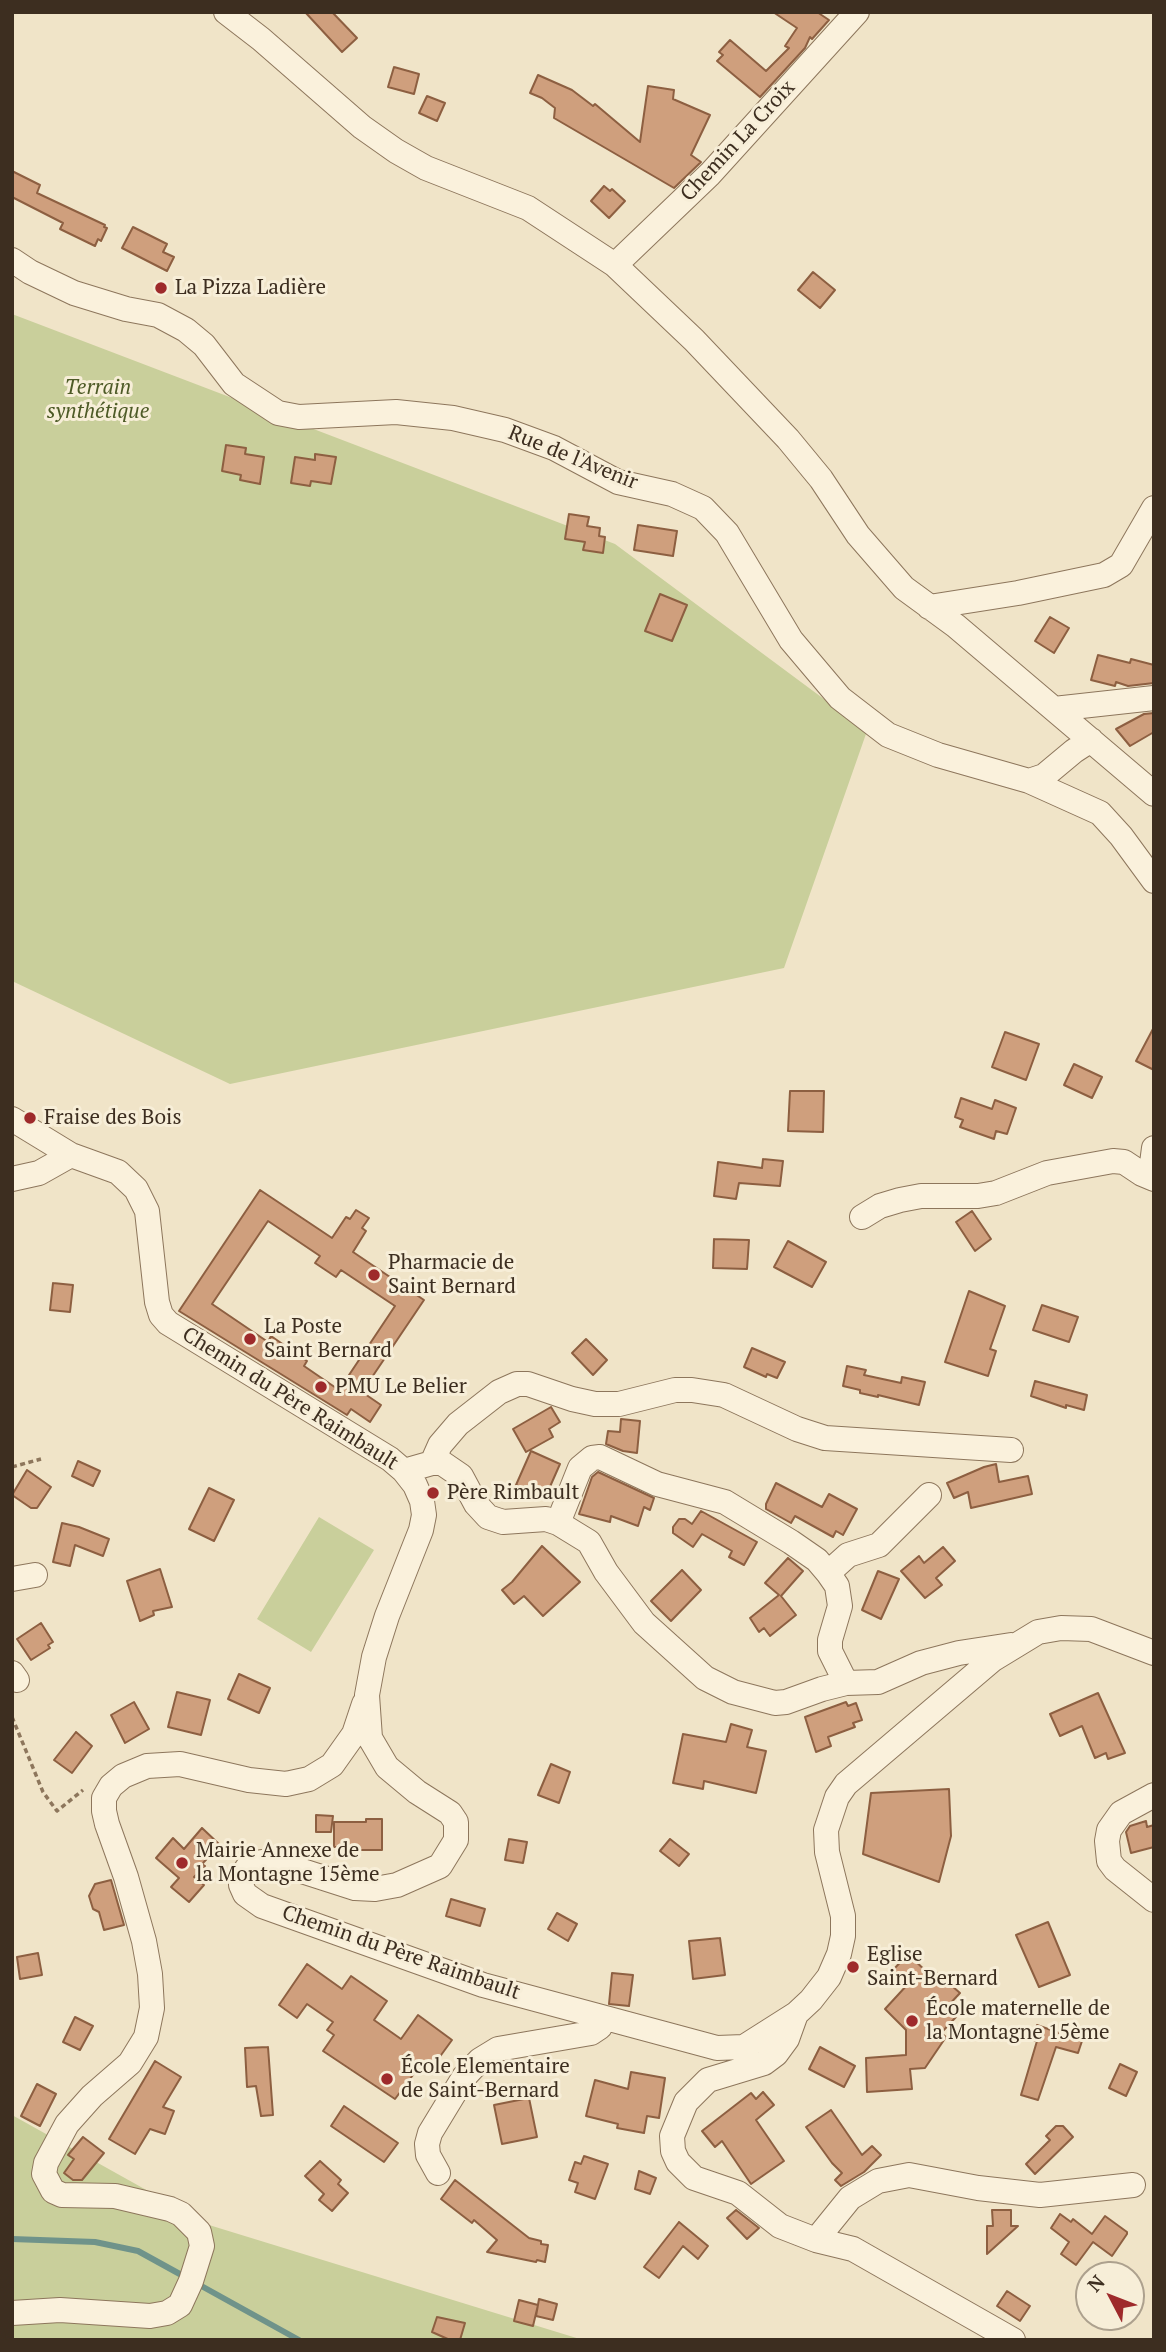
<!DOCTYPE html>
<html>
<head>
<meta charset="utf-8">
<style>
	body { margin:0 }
	#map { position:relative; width:1166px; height:2352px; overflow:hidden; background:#f0e4c8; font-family:"PT Serif",serif }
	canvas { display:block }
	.frame { position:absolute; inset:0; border:14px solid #3d2e20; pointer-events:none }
	.north { position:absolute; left:1075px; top:2261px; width:70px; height:70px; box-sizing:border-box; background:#f7eed8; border:2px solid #ada18e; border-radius:50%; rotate:312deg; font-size:19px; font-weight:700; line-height:28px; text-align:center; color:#3d2e20 }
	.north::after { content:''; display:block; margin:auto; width:24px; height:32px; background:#9e2a2b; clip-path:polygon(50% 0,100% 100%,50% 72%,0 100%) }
</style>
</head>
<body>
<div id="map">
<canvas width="1166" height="2352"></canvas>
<div class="frame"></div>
<div class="north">N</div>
</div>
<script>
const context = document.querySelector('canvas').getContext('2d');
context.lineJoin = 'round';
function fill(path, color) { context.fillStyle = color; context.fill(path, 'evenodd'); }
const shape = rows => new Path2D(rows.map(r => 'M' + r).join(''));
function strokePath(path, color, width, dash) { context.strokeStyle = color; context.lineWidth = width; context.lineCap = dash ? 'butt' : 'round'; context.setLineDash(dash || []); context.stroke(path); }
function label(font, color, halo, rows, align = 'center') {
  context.font = font + ' "PT Serif",serif'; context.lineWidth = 6; context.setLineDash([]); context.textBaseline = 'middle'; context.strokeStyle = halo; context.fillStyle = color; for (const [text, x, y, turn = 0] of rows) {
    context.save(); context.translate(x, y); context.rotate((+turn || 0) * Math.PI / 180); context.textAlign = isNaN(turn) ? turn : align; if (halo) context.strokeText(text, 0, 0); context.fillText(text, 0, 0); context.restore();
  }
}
fill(shape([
	[12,314,615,544,867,731,784,968,230,1084,12,981],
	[319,1517,374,1550,311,1652,257,1619],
	[12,2115,209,2225,583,2340,12,2340]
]), '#c9cf9b');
strokePath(shape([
	[12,2239,95,2242,138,2251,187,2278],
	[196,2283,299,2340]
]), '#6f938a', 6);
const building = shape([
	[305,12,332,12,357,38,342,52,305,12],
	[773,12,817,12,829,20,812,39,810,37,805,48,760,97,717,61,723,55,719,52,730,40,766,71,789,48,785,46,797,28,773,12],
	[394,67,419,74,414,94,388,87,394,67],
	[538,75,572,90,593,106,595,104,640,142,648,86,674,90,673,99,710,115,691,155,701,162,674,188,554,118,555,108,542,98,530,93,538,75],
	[427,96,445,103,437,121,419,113,427,96],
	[12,171,40,185,37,193,105,225,104,227,107,228,101,241,98,239,95,246,60,229,63,223,12,197,12,171],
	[604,186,610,191,612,189,625,201,609,218,591,201,604,186],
	[133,227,167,244,163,252,174,257,167,271,122,248,133,227],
	[813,272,835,290,820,308,798,290,813,272],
	[226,445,246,448,245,454,264,457,260,484,240,480,241,475,222,471,226,445],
	[315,454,336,457,331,484,311,481,310,486,291,483,295,457,315,460,315,454],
	[569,514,589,517,587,526,600,528,599,536,605,537,603,553,583,550,585,542,565,539,569,514],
	[638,525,677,531,673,556,634,550,638,525],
	[660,594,687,605,672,641,645,631,660,594],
	[1050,617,1069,628,1054,653,1035,641,1050,617],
	[1098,655,1130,663,1131,659,1154,665,1154,683,1128,686,1116,682,1115,686,1091,680,1098,655],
	[1154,713,1154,732,1130,746,1116,729,1144,714,1154,713],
	[1154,1027,1154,1070,1136,1061,1154,1027],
	[1005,1032,1039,1044,1026,1080,992,1067,1005,1032],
	[1074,1064,1102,1077,1092,1098,1064,1085,1074,1064],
	[790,1091,824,1091,823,1132,788,1131,790,1091],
	[961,1098,992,1109,995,1100,1016,1108,1007,1134,996,1131,994,1139,960,1127,963,1120,955,1117,961,1098],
	[763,1159,783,1161,780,1186,739,1183,736,1199,714,1196,718,1162,762,1168,763,1159],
	[260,1190,332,1238,346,1217,350,1219,356,1210,369,1218,362,1228,366,1231,353,1252,424,1300,362,1392,381,1405,370,1422,351,1409,347,1415,179,1311,260,1190],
	[268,1221,320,1256,315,1263,336,1277,341,1270,395,1306,339,1390,304,1366,307,1361,271,1336,268,1342,212,1304,268,1221],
	[972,1211,991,1239,975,1251,956,1222,972,1211],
	[714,1239,749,1240,747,1269,713,1268,714,1239],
	[788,1241,826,1262,812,1287,774,1267,788,1241],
	[53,1283,73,1285,70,1312,50,1310,53,1283],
	[969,1291,1005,1306,990,1349,996,1351,988,1376,945,1362,969,1291],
	[1042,1305,1078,1317,1069,1342,1033,1330,1042,1305],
	[586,1339,607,1360,593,1375,572,1353,586,1339],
	[752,1348,785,1362,777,1378,767,1374,766,1377,744,1367,752,1348],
	[847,1366,866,1370,864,1375,901,1383,902,1377,925,1382,919,1405,878,1395,878,1397,860,1393,860,1390,843,1386,847,1366],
	[1035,1381,1087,1395,1084,1410,1066,1405,1066,1408,1031,1396,1035,1381],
	[551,1407,560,1422,549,1429,553,1437,526,1452,513,1429,551,1407],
	[621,1419,640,1421,637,1453,623,1451,606,1444,608,1431,620,1432,621,1419],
	[531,1451,560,1464,545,1498,516,1485,531,1451],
	[78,1461,100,1471,93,1486,72,1476,78,1461],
	[996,1464,999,1482,1028,1476,1032,1494,971,1508,968,1492,954,1498,947,1483,984,1467,996,1464],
	[27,1470,51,1487,37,1508,31,1508,12,1495,27,1470],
	[598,1472,654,1498,650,1510,644,1507,638,1526,611,1516,610,1522,579,1514,592,1477,598,1472],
	[776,1483,822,1507,829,1494,857,1509,843,1535,836,1531,833,1537,795,1516,791,1523,766,1509,766,1504,776,1483],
	[209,1488,234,1500,214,1541,189,1529,209,1488],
	[701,1511,757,1542,744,1565,729,1557,732,1551,702,1534,693,1547,673,1533,673,1527,679,1519,685,1519,692,1524,701,1511],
	[62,1523,79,1527,109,1539,103,1556,75,1545,70,1566,53,1562,62,1523],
	[542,1546,580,1582,543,1616,524,1596,514,1604,502,1590,512,1582,542,1546],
	[943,1547,955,1561,936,1578,942,1585,925,1598,901,1571,919,1556,924,1563,943,1547],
	[788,1558,803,1571,781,1596,796,1615,770,1636,764,1628,759,1632,750,1618,779,1595,765,1583,788,1558],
	[160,1569,172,1607,153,1611,154,1615,140,1621,127,1581,160,1569],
	[682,1570,701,1590,671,1621,651,1601,682,1570],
	[878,1571,899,1579,881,1619,862,1610,878,1571],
	[41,1623,53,1642,48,1645,50,1648,31,1660,17,1639,41,1623],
	[239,1674,270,1688,259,1713,228,1699,239,1674],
	[177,1692,210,1700,201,1735,168,1727,177,1692],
	[1098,1693,1125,1753,1108,1759,1106,1753,1095,1758,1082,1726,1060,1736,1050,1714,1098,1693],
	[134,1702,149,1729,125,1743,111,1715,134,1702],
	[846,1702,848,1706,856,1703,862,1720,853,1723,855,1727,828,1737,831,1746,816,1752,805,1717,846,1702],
	[731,1724,752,1730,747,1747,766,1751,756,1793,704,1781,703,1789,673,1783,683,1734,726,1742,731,1724],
	[76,1732,92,1746,72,1773,54,1760,76,1732],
	[551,1764,570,1772,559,1803,538,1795,551,1764],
	[949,1789,951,1836,939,1882,863,1854,871,1793,949,1789],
	[316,1815,333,1816,331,1832,316,1832,316,1815],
	[366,1819,382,1819,382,1850,341,1850,341,1847,334,1847,334,1822,366,1822,366,1819],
	[1146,1821,1147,1827,1154,1825,1154,1847,1131,1853,1126,1832,1130,1826,1146,1821],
	[202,1828,220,1845,202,1864,205,1866,194,1877,204,1885,189,1902,171,1887,179,1878,156,1858,173,1838,184,1849,202,1828],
	[509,1839,527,1842,523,1863,505,1860,509,1839],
	[670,1839,689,1854,679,1866,660,1851,670,1839],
	[111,1880,124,1925,104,1930,99,1912,93,1909,89,1896,95,1884,111,1880],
	[451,1899,485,1909,480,1926,446,1916,451,1899],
	[557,1913,577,1924,568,1941,548,1929,557,1913],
	[1048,1922,1070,1975,1039,1987,1016,1935,1048,1922],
	[720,1938,725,1975,693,1979,689,1941,720,1938],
	[38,1953,42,1975,20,1979,17,1957,38,1953],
	[908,1954,932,1977,936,1972,960,1993,946,2008,956,2017,941,2033,946,2037,925,2068,910,2069,912,2089,867,2092,866,2058,906,2055,906,2030,885,2009,908,1984,893,1970,908,1954],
	[307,1964,342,1989,351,1976,387,2001,374,2020,401,2039,418,2015,452,2040,428,2073,419,2067,395,2099,323,2051,334,2035,327,2030,333,2022,307,2004,297,2018,279,2005,307,1964],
	[612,1973,633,1975,629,2006,609,2004,612,1973],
	[75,2017,93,2026,80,2050,63,2042,75,2017],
	[1037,2025,1082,2041,1078,2053,1056,2047,1038,2100,1021,2095,1037,2041,1033,2040,1037,2025],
	[268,2047,273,2115,261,2116,256,2086,247,2087,245,2048,268,2047],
	[820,2047,855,2066,844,2087,809,2069,820,2047],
	[155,2061,181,2077,163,2107,174,2111,165,2134,150,2129,135,2154,109,2139,155,2061],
	[1120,2064,1137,2072,1126,2096,1109,2088,1120,2064],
	[631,2072,665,2078,659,2118,647,2116,644,2133,617,2128,618,2124,586,2116,595,2080,628,2089,631,2072],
	[37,2084,56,2094,40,2126,21,2116,37,2084],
	[763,2092,774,2105,756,2120,784,2161,751,2184,722,2141,715,2147,702,2131,751,2093,756,2099,763,2092],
	[529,2098,537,2137,502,2144,494,2105,529,2098],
	[344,2106,398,2143,384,2162,331,2126,344,2106],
	[831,2110,862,2155,872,2146,881,2155,864,2172,841,2186,835,2180,842,2173,832,2163,806,2127,831,2110],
	[1056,2126,1063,2126,1073,2137,1035,2174,1026,2164,1050,2140,1046,2136,1056,2126],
	[83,2137,104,2153,82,2180,73,2180,64,2173,74,2159,68,2155,83,2137],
	[584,2156,608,2164,595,2199,575,2192,578,2183,569,2180,575,2162,581,2164,584,2156],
	[320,2161,341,2180,338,2184,348,2193,332,2211,319,2200,324,2194,305,2176,320,2161],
	[639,2171,656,2178,650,2194,635,2189,639,2171],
	[455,2180,529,2238,541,2241,541,2244,548,2245,545,2262,537,2260,536,2262,487,2252,497,2240,474,2220,472,2223,441,2199,455,2180],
	[736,2210,759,2228,747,2239,727,2218,736,2210],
	[992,2210,1011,2210,1011,2226,1018,2226,987,2254,987,2226,993,2226,992,2210],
	[1060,2214,1071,2222,1073,2219,1092,2234,1105,2216,1127,2232,1127,2234,1112,2256,1093,2242,1076,2265,1061,2254,1069,2242,1051,2228,1060,2214],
	[679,2222,708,2246,698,2259,683,2246,659,2278,644,2267,679,2222],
	[1007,2291,1030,2306,1020,2321,997,2306,1007,2291],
	[539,2299,557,2304,553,2320,536,2316,539,2299],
	[519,2300,538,2305,533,2326,514,2321,519,2300],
	[437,2317,465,2323,460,2340,450,2340,432,2332,437,2317]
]);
fill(building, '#cf9f7d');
strokePath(building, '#8d5f41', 2);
const minor = shape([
	[226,12,261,39,362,127,396,151,426,168,528,208,615,265,694,340,788,439,821,479,858,535,904,588,956,626,1154,794],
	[12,260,30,272,74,293,126,309,158,315,186,330,204,345,234,384,278,413,299,417,396,412,453,418,505,430,554,448,618,482,672,494,703,508,727,533,791,640,840,698,888,735,938,755,1029,781,1044,776,1074,751,1091,740],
	[615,265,710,174,857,12],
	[929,607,1018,593,1104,575,1121,565,1154,508],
	[1054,709,1154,698],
	[1029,781,1100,813,1121,836,1154,881],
	[12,1119,71,1155,118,1172,136,1189,147,1211,157,1302,161,1315,168,1323,390,1459,404,1471,415,1485,422,1501,424,1515,421,1530,387,1616,374,1657,367,1695,370,1738,387,1767,417,1792,450,1813,456,1822,456,1840,440,1866,397,1885,375,1889,355,1888,271,1861,256,1863,247,1868,242,1876,241,1885,245,1894,262,1906,483,1985,717,2048,744,2047,796,2014,811,2000,829,1977,839,1954,843,1936,843,1916,827,1852,826,1830,837,1797,846,1784,992,1660,1038,1632,1061,1628,1091,1629,1154,1653],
	[1154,1148,1151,1171,1154,1178],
	[12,1179,39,1173,71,1155],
	[862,1217,880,1206,900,1200,921,1196,978,1196,996,1193,1047,1173,1113,1161,1124,1162,1142,1174,1154,1179],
	[432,1463,440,1445,458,1424,499,1392,517,1384,528,1384,572,1399,595,1404,619,1404,675,1390,692,1390,724,1395,797,1429,825,1438,1011,1450],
	[404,1471,432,1463,442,1463,461,1476,476,1504,488,1517,503,1522,546,1519,558,1523,589,1542,606,1572,644,1623,705,1678,733,1692,775,1703,786,1702,822,1689,846,1683,878,1682,921,1663,959,1653,1011,1645],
	[558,1523,580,1468,592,1458,600,1457,657,1484,725,1502,791,1542,817,1560,828,1573,837,1586,840,1606,830,1640,830,1651,846,1683],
	[828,1573,848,1555,879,1545,929,1495],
	[12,1579,35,1575],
	[12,1673,17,1680],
	[1154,1795,1121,1813,1109,1830,1107,1841,1109,1861,1115,1869,1154,1900],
	[796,2014,787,2039,776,2054,764,2063,708,2080,686,2102,672,2136,673,2151,678,2162,694,2178,738,2193,780,2226,816,2240,853,2249,1013,2340],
	[438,2173,428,2155,427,2144,430,2133,464,2077,480,2060,498,2049,591,2033,600,2027,603,2018],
	[816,2240,850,2198,878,2181,909,2175,978,2188,1040,2195,1133,2185],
	[12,2313,60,2310,150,2316,167,2313,180,2305,191,2281,202,2246,199,2232,181,2214,170,2209,115,2196,62,2195,53,2191,44,2174,46,2163,67,2124,92,2096,130,2063,146,2037,152,2008,150,1974,144,1941,126,1877,107,1824,104,1811,104,1798,111,1786,123,1776,147,1766,180,1764,249,1780,286,1784,309,1779,332,1765,354,1734,364,1704]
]);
strokePath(minor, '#8d765c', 26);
strokePath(shape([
	[12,1467,41,1459],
	[12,1717,43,1792,57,1811,83,1790]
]), '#8d765c', 3.5, [5, 3.5]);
strokePath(minor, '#faf1dc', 24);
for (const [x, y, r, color] of [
	[161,288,7,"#9e2a2b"],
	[30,1118,7,"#9e2a2b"],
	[374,1275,7,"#9e2a2b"],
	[250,1339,7,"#9e2a2b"],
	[321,1387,7,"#9e2a2b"],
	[433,1493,7,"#9e2a2b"],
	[182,1863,7,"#9e2a2b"],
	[853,1967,7,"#9e2a2b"],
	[912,2021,7,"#9e2a2b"],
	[387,2079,7,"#9e2a2b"]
]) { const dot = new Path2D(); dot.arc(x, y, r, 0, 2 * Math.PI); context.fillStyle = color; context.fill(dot); strokePath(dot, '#f7eed8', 2.5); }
label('21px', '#3d2e20', '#f7eed8', [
	["Chemin La Croix",738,141,-47],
	["Rue de l'Avenir",573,458,22],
	["Chemin du Père Raimbault",290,1399,32],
	["Chemin du Père Raimbault",401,1953,19]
]);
label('21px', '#3d2e20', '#f7eed8', [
	["La Pizza Ladière",175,288],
	["Fraise des Bois",44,1118],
	["Pharmacie de",388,1263],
	["Saint Bernard",388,1287],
	["La Poste",264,1327],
	["Saint Bernard",264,1351],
	["PMU Le Belier",335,1387],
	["Père Rimbault",447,1493],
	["Mairie Annexe de",196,1851],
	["la Montagne 15ème",196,1875],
	["Eglise",867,1955],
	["Saint-Bernard",867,1979],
	["École maternelle de",926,2009],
	["la Montagne 15ème",926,2033],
	["École Elementaire",401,2067],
	["de Saint-Bernard",401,2091]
], 'left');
label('italic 21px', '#4d5a26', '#f7eed8', [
	["Terrain",98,388],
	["synthétique",98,412]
]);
</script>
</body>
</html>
